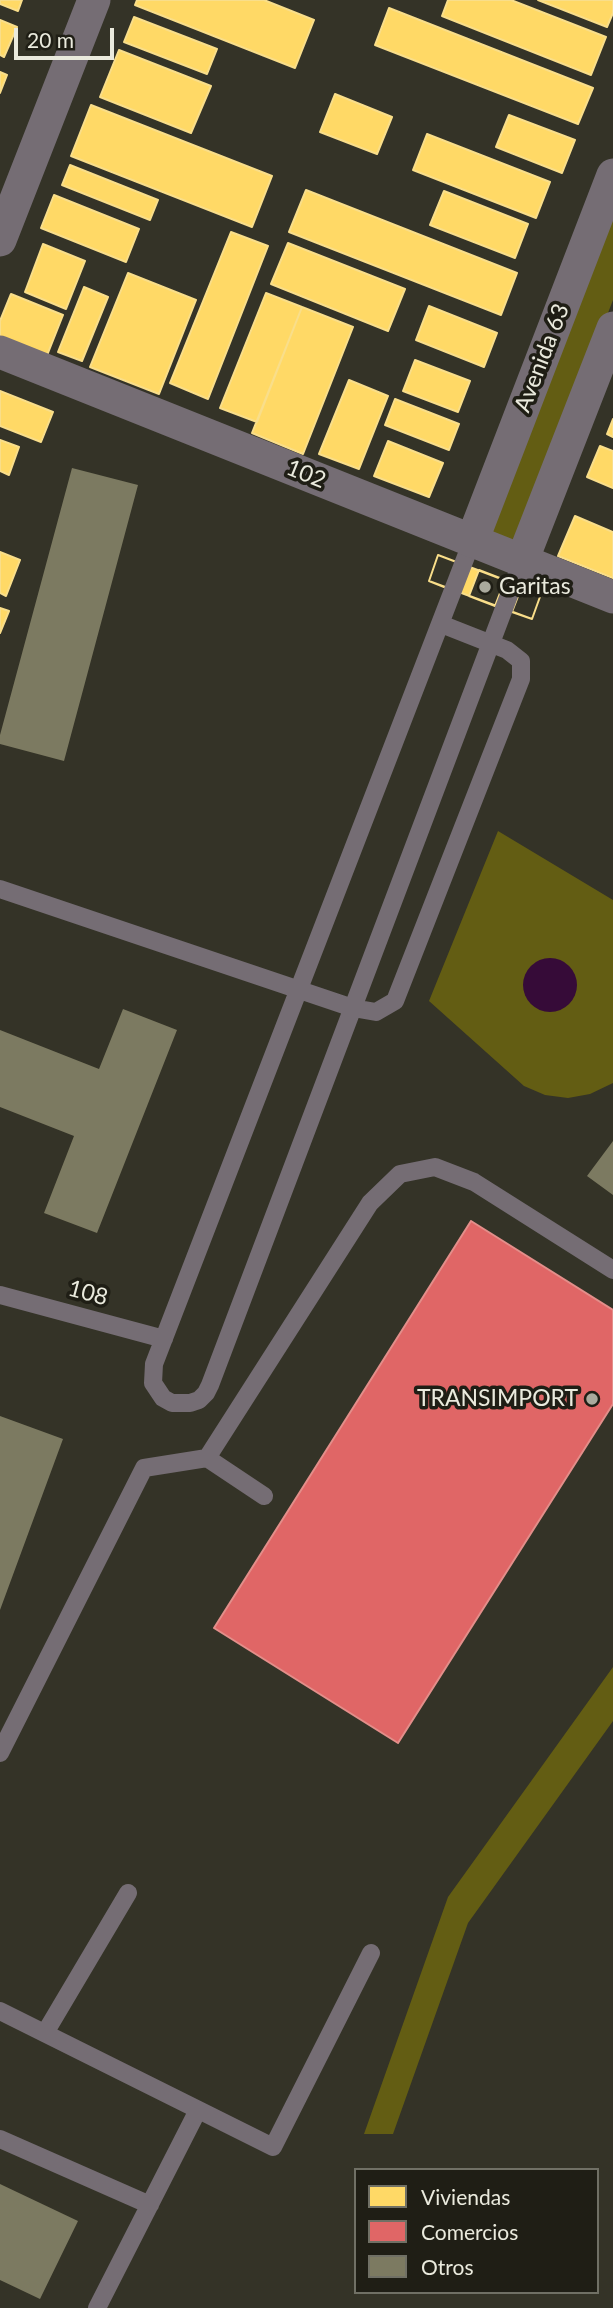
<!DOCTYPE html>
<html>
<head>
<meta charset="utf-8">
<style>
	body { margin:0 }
	#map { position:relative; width:613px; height:2308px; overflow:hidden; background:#343327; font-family:Lato,sans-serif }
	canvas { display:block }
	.legend { position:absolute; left:354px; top:2168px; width:245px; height:126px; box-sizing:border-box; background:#1f1e15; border:2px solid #707065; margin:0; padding:9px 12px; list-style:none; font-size:21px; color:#eaeadd }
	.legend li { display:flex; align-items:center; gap:14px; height:35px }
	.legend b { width:35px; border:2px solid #707065 }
	.scale { position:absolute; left:14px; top:28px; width:100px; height:32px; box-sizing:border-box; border:4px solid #eaeadd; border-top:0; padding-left:9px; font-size:21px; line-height:24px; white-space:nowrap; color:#eaeadd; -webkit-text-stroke:5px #1f1e15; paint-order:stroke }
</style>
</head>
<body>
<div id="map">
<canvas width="613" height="2308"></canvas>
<ul class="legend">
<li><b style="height:19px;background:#ffd966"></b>Viviendas</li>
<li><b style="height:19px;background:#e06666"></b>Comercios</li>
<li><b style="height:19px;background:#7c7a61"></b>Otros</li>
</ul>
<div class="scale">20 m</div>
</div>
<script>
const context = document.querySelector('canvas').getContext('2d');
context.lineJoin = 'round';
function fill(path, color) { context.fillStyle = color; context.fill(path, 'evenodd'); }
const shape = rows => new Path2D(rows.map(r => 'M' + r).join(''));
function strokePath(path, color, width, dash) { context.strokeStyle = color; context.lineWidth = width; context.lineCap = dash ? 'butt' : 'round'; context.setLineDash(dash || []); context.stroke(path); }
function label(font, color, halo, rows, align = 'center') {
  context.font = font + ' Lato,sans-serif'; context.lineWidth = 7; context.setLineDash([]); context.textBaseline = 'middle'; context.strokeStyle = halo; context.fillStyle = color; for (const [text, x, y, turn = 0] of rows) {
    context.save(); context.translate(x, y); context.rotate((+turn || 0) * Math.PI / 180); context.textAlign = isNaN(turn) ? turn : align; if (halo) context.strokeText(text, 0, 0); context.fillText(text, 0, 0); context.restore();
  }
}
fill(shape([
	[613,206,613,300,517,547,485,536],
	[498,831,613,900,613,1083,590,1094,568,1098,545,1095,524,1086,429,1001],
	[613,1667,613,1721,468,1923,393,2134,364,2134,448,1897]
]), '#635d13');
fill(shape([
	'523 985a27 27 0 1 1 54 0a27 27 0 1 1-54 0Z'
]), '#360b38');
const homes = shape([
	[0,0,22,0,18,11,0,4,0,0],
	[137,0,264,0,314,20,295,68,135,5,137,0],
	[448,0,511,0,606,37,591,75,442,16,448,0],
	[538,0,613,0,613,13,607,27,538,0],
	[389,8,593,88,578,124,375,45,389,8],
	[134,17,217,49,207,74,124,42,134,17],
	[0,20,17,27,4,57,0,55,0,20],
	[119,50,211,86,191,133,100,97,119,50],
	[0,72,7,75,0,93,0,72],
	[335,94,392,117,377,154,320,132,335,94],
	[91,105,272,176,252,227,71,156,91,105],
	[509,115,575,140,562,173,496,147,509,115],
	[427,134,550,182,536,218,413,170,427,134],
	[70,165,158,200,150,220,62,185,70,165],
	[306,190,517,273,501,315,289,232,306,190],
	[444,191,528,224,515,258,430,225,444,191],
	[54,195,139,229,126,262,41,228,54,195],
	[231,232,268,246,208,399,170,383,231,232],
	[288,243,405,289,388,331,271,284,288,243],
	[43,244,85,261,66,309,25,292,43,244],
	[128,273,196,300,159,394,90,367,128,273],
	[84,287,108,297,82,361,58,352,84,287],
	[266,293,302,307,257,422,220,408,266,293],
	[11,294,63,315,46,358,0,340,0,321,11,294],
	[429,306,497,333,484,367,416,340,429,306],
	[302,307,353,327,303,454,252,433,302,307],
	[415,360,470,381,458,412,403,391,415,360],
	[349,380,388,396,359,469,319,454,349,380],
	[0,391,53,412,41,442,0,426,0,391],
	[395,399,459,424,449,450,385,425,395,399],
	[613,419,613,437,607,434,613,419],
	[0,440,19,447,9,475,0,471,0,440],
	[388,441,443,463,429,497,374,476,388,441],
	[600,446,613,451,613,488,587,477,600,446],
	[575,516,613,532,613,578,558,556,575,516],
	[0,552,20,560,6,596,0,593,0,552],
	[438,555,541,594,532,619,429,581,438,555],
	[438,555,459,563,449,589,429,581,438,555],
	[479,570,505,580,495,606,469,596,479,570],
	[522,586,541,594,532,619,512,612,522,586],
	[0,608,9,611,0,633,0,608]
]);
fill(homes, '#ffd966');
strokePath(homes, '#f9de8a', 2);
const shops = shape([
	[471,1221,613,1310,613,1404,398,1743,214,1628,471,1221]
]);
fill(shops, '#e06666');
strokePath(shops, '#e38e8a', 2);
fill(shape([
	[72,468,138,485,64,761,0,744,0,735],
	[123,1009,177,1030,97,1233,44,1213,74,1136,0,1107,0,1030,99,1069],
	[613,1141,613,1195,587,1176],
	[0,1416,63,1439,0,1610],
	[0,2184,78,2221,40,2299,0,2280]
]), '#7c7a61');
strokePath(shape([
	[472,541,154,1364,153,1383,163,1398,172,1403,190,1403,199,1400,206,1393,210,1385,522,561],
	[0,889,353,1008,376,1012,395,1001,521,679,521,661,507,650,441,624],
	[0,1295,164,1339],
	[207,1458,370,1203,400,1174,435,1167,474,1182,613,1270],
	[0,1753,144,1468,207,1458,264,1496],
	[0,2011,273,2147,371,1953],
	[45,2033,128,1893],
	[0,2139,150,2205],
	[97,2308,198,2110]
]), '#756d74', 18);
strokePath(shape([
	[0,240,94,0],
	[0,352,613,597],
	[472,541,613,175],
	[522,561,613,328]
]), '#756d74', 33);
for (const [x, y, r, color] of [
	[485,587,7,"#aaaa9d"],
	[592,1399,7,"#aaaa9d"]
]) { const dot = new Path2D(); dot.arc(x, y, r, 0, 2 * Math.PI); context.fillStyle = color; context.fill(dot); strokePath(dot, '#1f1e15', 2.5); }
label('23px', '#eaeadd', '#1f1e15', [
	["Avenida 63",542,358,-69],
	["102",306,474,22],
	["108",88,1293,15]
]);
label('23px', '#eaeadd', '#1f1e15', [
	["Garitas",499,587],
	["TRANSIMPORT",578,1399,"right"]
], 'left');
</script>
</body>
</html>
